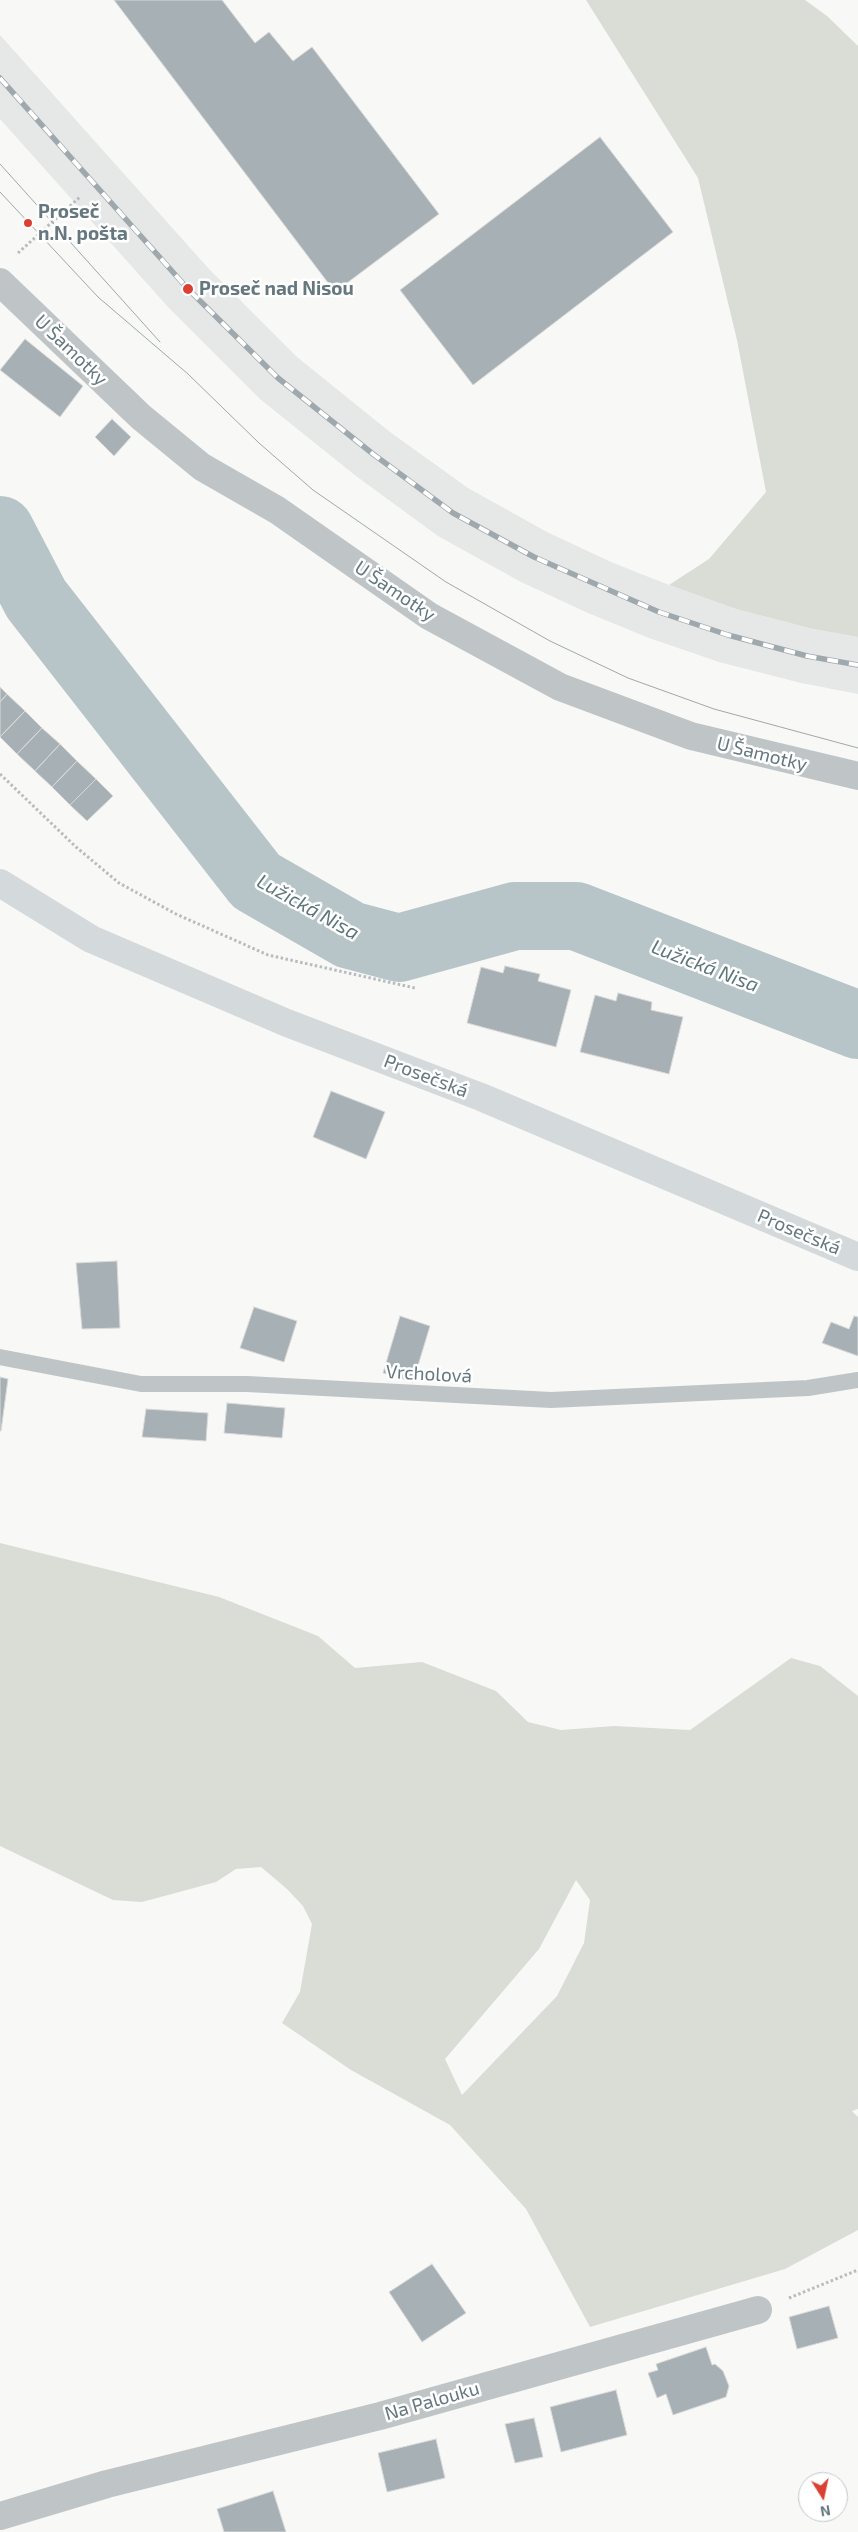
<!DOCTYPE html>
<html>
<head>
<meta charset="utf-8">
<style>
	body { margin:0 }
	#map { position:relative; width:858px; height:2532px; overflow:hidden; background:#f8f8f6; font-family:"Exo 2",sans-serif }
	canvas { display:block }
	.north { position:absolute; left:798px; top:2472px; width:50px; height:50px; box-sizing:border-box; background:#fff; border:1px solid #c1c9cc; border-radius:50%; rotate:170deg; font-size:14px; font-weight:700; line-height:20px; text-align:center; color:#65787f }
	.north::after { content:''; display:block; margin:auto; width:18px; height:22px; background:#db4133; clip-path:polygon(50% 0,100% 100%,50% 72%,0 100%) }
</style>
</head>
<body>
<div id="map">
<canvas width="858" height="2532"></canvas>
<div class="north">N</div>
</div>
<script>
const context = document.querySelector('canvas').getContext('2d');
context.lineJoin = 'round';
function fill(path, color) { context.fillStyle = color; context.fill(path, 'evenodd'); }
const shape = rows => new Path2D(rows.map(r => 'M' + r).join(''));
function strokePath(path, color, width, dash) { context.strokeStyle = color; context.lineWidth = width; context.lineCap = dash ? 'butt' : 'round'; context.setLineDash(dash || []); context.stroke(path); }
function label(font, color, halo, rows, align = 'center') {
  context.font = font + ' "Exo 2",sans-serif'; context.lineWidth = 5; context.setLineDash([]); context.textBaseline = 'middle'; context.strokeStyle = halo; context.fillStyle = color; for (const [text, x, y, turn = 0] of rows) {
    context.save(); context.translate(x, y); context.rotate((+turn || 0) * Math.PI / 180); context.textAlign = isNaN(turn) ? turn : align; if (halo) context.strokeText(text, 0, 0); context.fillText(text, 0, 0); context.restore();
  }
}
fill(shape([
	[0,35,209,269,297,357,390,432,468,488,547,532,611,562,669,585,736,609,813,629,858,637,858,694,801,683,719,662,649,638,588,613,521,582,438,536,356,476,260,399,168,307,0,119]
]), '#e6e8e7');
fill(shape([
	[586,0,805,0,827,16,858,46,858,637,813,629,736,609,669,585,709,559,766,492,737,340,698,178],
	[0,1543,219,1597,318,1636,355,1668,422,1662,496,1691,528,1722,561,1730,614,1726,690,1730,791,1658,820,1666,858,1696,858,2109,852,2111,858,2117,858,2230,785,2269,590,2327,526,2209,450,2125,351,2070,282,2023,300,1992,312,1924,303,1906,287,1889,261,1867,236,1869,216,1882,142,1902,113,1900,0,1846],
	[576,1880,590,1900,584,1943,557,1996,462,2095,445,2059,539,1949]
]), '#d9ddd5');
strokePath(shape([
	[0,530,36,599,256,881,350,935,399,948,515,916,576,916,858,1025]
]), '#b7c5c8', 68);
const building = shape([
	[114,0,222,0,255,43,269,32,293,61,312,47,439,214,335,292,114,0],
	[600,137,673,232,473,385,400,290,600,137],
	[25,339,83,386,60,417,0,370,25,339],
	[112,419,131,437,114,456,95,437,112,419],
	[0,687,7,694,0,702,0,687],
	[7,694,25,711,0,737,0,702,7,694],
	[25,711,42,728,17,754,0,737,25,711],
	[42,728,60,744,35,771,17,754,42,728],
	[60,744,77,761,52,787,35,771,60,744],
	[77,761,96,779,70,805,52,787,77,761],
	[96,779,113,796,87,821,70,805,96,779],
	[505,966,540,974,538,981,571,990,556,1047,467,1023,481,967,503,973,505,966],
	[618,993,652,1002,651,1010,683,1017,669,1074,580,1052,595,995,616,1001,618,993],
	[331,1091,385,1112,366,1159,313,1137,331,1091],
	[117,1261,120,1328,82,1329,76,1263,117,1261],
	[254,1307,297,1321,284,1362,240,1348,254,1307],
	[400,1316,430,1326,413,1382,383,1373,400,1316],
	[854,1316,858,1317,858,1356,822,1343,831,1322,849,1329,854,1316],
	[0,1377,8,1379,1,1431,0,1431,0,1377],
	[227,1403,285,1408,282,1438,224,1433,227,1403],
	[146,1409,208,1413,206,1441,142,1437,146,1409],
	[432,2264,466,2313,422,2342,389,2292,432,2264],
	[829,2306,838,2338,797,2349,789,2317,829,2306],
	[706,2347,712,2365,715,2364,723,2371,729,2386,726,2397,673,2415,666,2394,657,2398,648,2373,658,2370,656,2364,706,2347],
	[616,2390,627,2435,561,2452,550,2407,616,2390],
	[534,2418,543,2457,515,2463,505,2424,534,2418],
	[436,2439,445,2478,387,2492,378,2453,436,2439],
	[273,2491,286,2532,224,2532,217,2509,273,2491]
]);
fill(building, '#a7b1b5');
strokePath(building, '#dad9d8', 1);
strokePath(shape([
	[18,253,81,196],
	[0,774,76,847,119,883,176,914,268,955,415,988],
	[789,2298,858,2270]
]), '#b8bcbe', 3, [2.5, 2.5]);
strokePath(shape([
	[0,1357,141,1384,247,1384,551,1400,808,1388,858,1380]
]), '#bfc5c7', 16);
strokePath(shape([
	[0,282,141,417,202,467,277,510,429,616,560,687,691,736,858,776],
	[0,2516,107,2484,380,2416,758,2310]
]), '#bfc5c7', 28);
strokePath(shape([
	[0,883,91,939,287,1023,481,1097,858,1257]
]), '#d4d9db', 28);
strokePath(shape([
	[0,164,160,342],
	[0,192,98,297,188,374,259,443,313,490,446,582,550,641,628,678,714,709,858,748]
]), '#9fa8ac', 1);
const rail = shape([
	[0,78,188,289,278,378,373,454,453,513,534,557,659,612,728,635,807,656,858,665]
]);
strokePath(rail, '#9fa8ac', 5.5);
strokePath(rail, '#fff', 4, [11]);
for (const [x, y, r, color] of [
	[28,223,5,"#db4133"],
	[188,289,6,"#db4133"]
]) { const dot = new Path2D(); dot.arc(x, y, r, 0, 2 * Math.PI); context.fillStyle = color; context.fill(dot); strokePath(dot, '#fff', 2); }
label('bold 19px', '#65787f', '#fff', [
	["Proseč",38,212],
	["n.N. pošta",38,234],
	["Proseč nad Nisou",199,289]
], 'left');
label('19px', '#65787f', '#fff', [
	["U Šamotky",71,350,44],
	["U Šamotky",395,591,34],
	["U Šamotky",762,754,14],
	["Prosečská",426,1076,21],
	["Prosečská",799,1232,23],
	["Vrcholová",429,1374,3],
	["Na Palouku",432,2401,-16]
]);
label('italic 20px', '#5f7679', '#fff', [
	["Lužická Nisa",308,907,29],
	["Lužická Nisa",705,966,21]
]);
</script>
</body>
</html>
